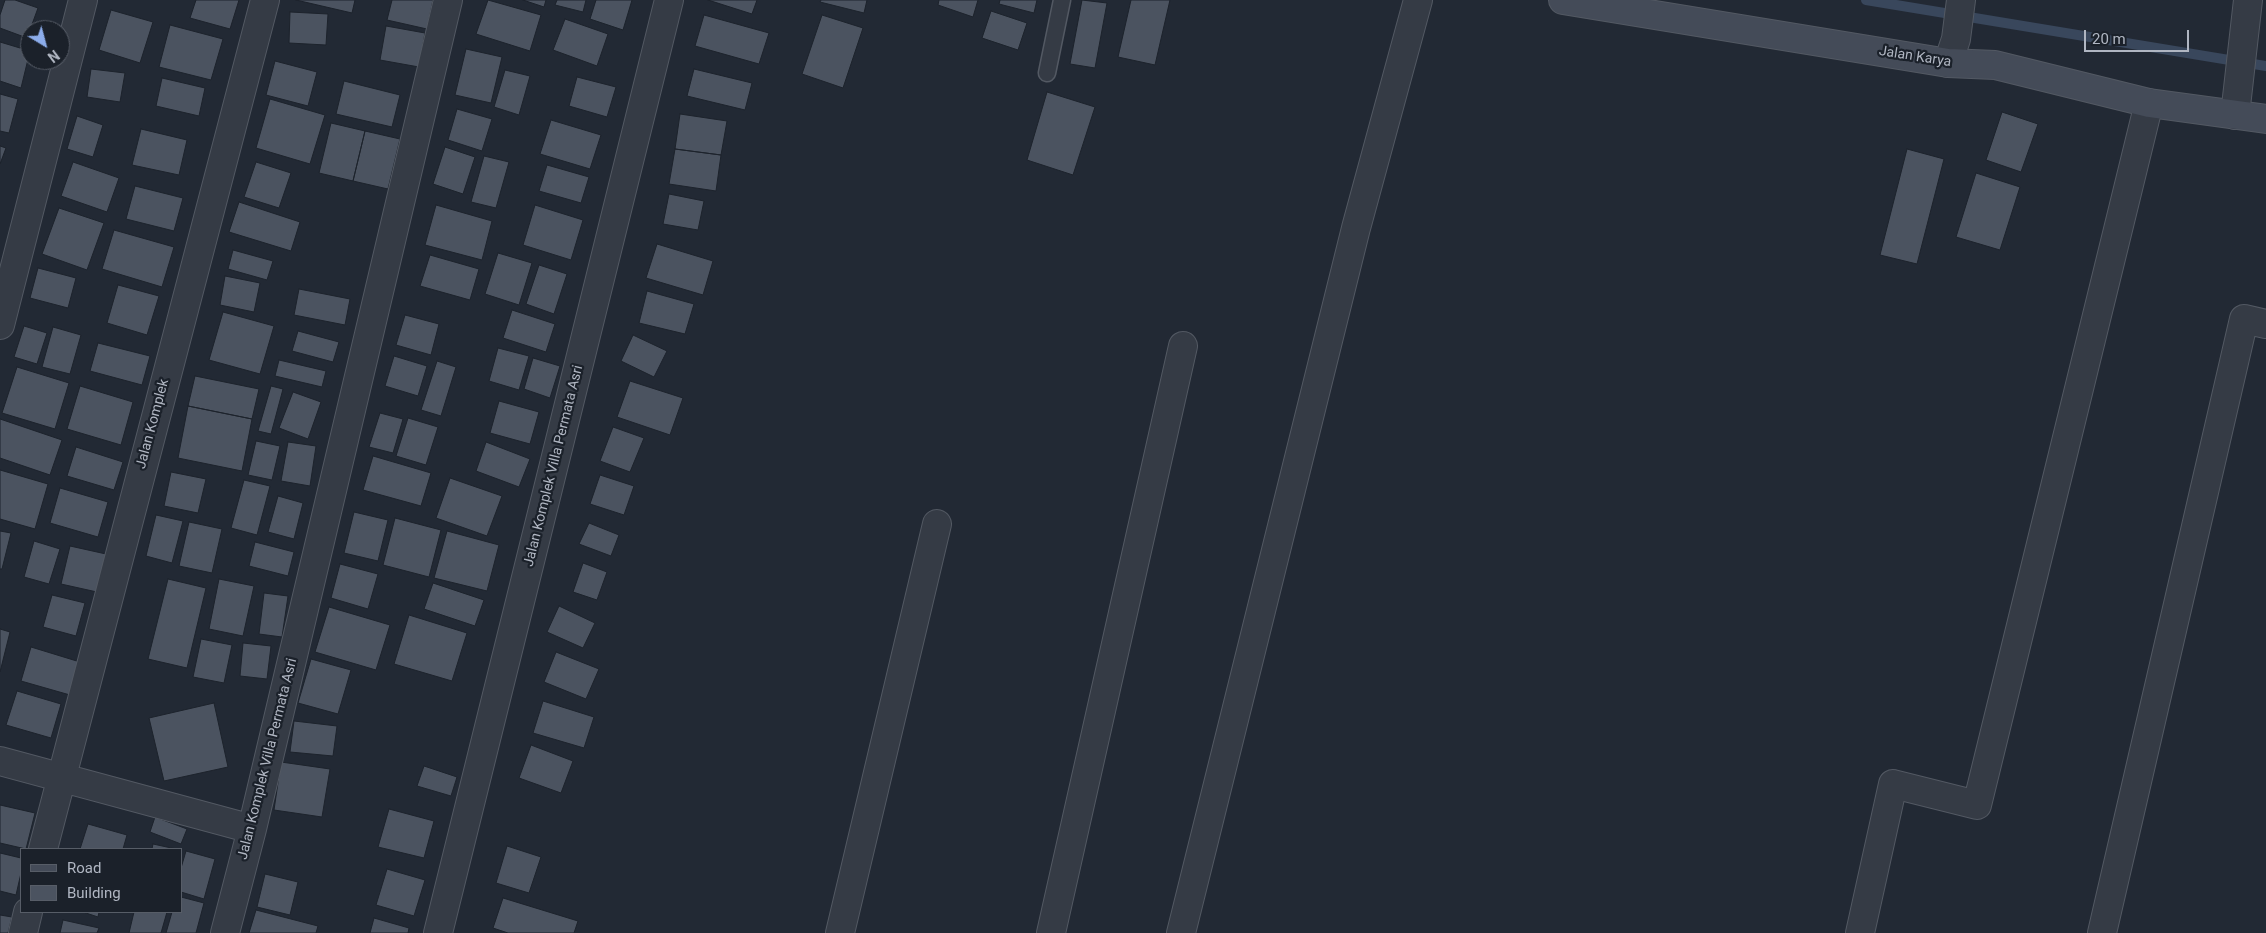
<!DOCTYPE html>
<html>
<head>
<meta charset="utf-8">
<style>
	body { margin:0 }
	#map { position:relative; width:2266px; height:933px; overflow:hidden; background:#222934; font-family:Roboto,sans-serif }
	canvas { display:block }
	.legend { position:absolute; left:20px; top:848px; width:162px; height:65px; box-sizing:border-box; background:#1b212a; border:1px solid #575d67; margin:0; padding:6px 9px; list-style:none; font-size:15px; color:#b0b6c2 }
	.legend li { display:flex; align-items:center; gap:10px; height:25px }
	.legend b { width:25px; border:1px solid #575d67 }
	.north { position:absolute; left:20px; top:20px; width:50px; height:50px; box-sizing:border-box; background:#1b212a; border:1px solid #575d67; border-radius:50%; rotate:143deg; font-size:14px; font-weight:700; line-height:20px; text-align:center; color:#b0b6c2 }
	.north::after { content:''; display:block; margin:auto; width:18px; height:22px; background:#8cadeb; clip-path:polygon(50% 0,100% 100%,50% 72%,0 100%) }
	.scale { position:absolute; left:2084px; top:30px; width:105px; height:22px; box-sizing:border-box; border:2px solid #b0b6c2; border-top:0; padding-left:6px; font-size:15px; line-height:18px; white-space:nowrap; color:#b0b6c2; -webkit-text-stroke:4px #1b212a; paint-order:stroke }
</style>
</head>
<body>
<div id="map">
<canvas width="2266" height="933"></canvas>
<ul class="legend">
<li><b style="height:6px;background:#444b58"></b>Road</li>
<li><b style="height:14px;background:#4b5360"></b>Building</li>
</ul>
<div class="north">N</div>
<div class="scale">20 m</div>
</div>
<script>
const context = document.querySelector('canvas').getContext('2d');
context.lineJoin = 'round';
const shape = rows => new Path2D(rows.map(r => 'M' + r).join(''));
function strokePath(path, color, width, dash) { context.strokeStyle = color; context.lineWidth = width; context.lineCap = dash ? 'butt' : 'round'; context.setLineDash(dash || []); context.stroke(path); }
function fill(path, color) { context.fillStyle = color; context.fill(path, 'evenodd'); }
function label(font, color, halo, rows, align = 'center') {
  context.font = font + ' Roboto,sans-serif'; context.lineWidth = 4.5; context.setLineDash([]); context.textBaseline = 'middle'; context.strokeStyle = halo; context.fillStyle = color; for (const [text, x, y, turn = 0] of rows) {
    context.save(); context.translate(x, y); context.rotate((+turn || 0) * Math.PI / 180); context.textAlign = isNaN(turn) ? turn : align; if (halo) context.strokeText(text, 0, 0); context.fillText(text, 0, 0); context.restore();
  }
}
strokePath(shape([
	[1866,0,2266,66]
]), '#39475c', 10);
const building = shape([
	[5,0,15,0,38,8,27,38,0,28,0,15,5,0],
	[196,0,239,0,230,29,190,18,196,0],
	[296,0,355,0,352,13,296,0],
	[392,0,433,0,427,29,387,20,392,0],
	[488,0,541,15,530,51,476,34,488,0],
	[523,0,546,0,544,7,523,0],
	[557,0,586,0,583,12,555,5,557,0],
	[596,0,632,0,623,30,590,19,596,0],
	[708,0,757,0,752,14,708,0],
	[821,0,867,0,864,13,820,2,821,0],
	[939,0,978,0,973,17,938,5,939,0],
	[1000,0,1037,0,1034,13,999,4,1000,0],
	[1082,0,1107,3,1095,68,1070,64,1082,0],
	[1131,0,1170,0,1155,65,1118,57,1131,0],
	[111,10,153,22,140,63,99,50,111,10],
	[991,11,1027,23,1018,50,982,38,991,11],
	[290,12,328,14,326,45,289,43,290,12],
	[704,15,769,33,759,64,695,46,704,15],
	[822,15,863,28,843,88,802,74,822,15],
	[565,19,608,34,597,66,553,50,565,19],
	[170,25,223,39,211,80,159,67,170,25],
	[386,26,425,33,419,67,380,60,386,26],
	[0,42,30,51,21,88,0,81,0,42],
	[466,49,502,57,491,103,455,95,466,49],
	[275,61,317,72,308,106,266,95,275,61],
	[91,69,125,73,120,102,87,97,91,69],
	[694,69,752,83,745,110,687,96,694,69],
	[505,70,530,76,519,115,494,107,505,70],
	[577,77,616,87,607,117,569,106,577,77],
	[162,78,205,88,199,116,156,106,162,78],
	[344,81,400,95,392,127,336,114,344,81],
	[1047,92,1095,107,1073,175,1027,160,1047,92],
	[0,94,18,99,9,133,0,131,0,94],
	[270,99,325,115,310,164,256,148,270,99],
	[457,109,492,119,482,151,448,140,457,109],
	[2002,112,2038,124,2021,172,1986,160,2002,112],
	[680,114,727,121,721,155,675,149,680,114],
	[77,116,103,125,93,157,67,149,77,116],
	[551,120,601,135,590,169,540,154,551,120],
	[331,123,365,131,353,181,319,173,331,123],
	[141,129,187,140,179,175,132,165,141,129],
	[365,131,400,139,388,189,353,181,365,131],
	[0,146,6,148,0,164,0,146],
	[445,147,475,157,463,194,433,184,445,147],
	[675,149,721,155,716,191,669,184,675,149],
	[1907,149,1944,159,1917,264,1880,255,1907,149],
	[484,156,509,162,496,208,471,202,484,156],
	[73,162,119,178,107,212,61,196,73,162],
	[256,162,291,173,279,208,244,197,256,162],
	[547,165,589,177,581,203,539,191,547,165],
	[1976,173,2020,187,2000,250,1956,237,1976,173],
	[135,186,183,198,174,231,126,219,135,186],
	[669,194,704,201,698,230,663,224,669,194],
	[239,202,300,222,291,251,229,232,239,202],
	[436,205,492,221,482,260,425,245,436,205],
	[535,205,583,220,571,260,523,245,535,205],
	[59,208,104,223,87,270,42,254,59,208],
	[114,230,174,247,162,287,102,269,114,230],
	[657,244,713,261,703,295,646,278,657,244],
	[233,250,273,261,267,280,228,269,233,250],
	[498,253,532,263,519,305,485,294,498,253],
	[430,255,479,269,470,300,420,286,430,255],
	[539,265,567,274,554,314,526,304,539,265],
	[38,268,76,278,68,308,30,298,38,268],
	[225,276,260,283,254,312,220,305,225,276],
	[118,285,159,296,147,335,107,323,118,285],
	[299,289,350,299,345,325,294,315,299,289],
	[647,291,694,304,685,334,639,323,647,291],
	[512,310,555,324,546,352,503,338,512,310],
	[223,312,274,326,260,374,209,360,223,312],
	[405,315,439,324,431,355,396,345,405,315],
	[24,326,47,333,37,364,14,357,24,326],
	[53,327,81,335,70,374,42,367,53,327],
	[298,331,339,342,333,362,292,351,298,331],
	[633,335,667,351,654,377,621,361,633,335],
	[98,343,150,356,142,385,90,371,98,343],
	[498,348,529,356,519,390,489,381,498,348],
	[394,356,427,366,418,396,385,386,394,356],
	[533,358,560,366,550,398,524,389,533,358],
	[279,360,326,371,322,387,275,376,279,360],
	[437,361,456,367,441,416,421,410,437,361],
	[17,367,69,383,55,429,2,413,17,367],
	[195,376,259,389,252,419,188,406,195,376],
	[630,381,683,398,670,435,617,417,630,381],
	[80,386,133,402,121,445,67,429,80,386],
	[271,386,283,389,271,434,258,431,271,386],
	[293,392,321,402,308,439,279,428,293,392],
	[499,401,539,412,530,444,490,433,499,401],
	[188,406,252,419,242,471,178,458,188,406],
	[380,413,403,419,393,453,369,447,380,413],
	[408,418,438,427,426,465,396,456,408,418],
	[0,419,62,440,50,475,0,458,0,419],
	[613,427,644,438,630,472,600,461,613,427],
	[256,441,280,446,272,480,248,475,256,441],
	[288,442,316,446,310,486,281,481,288,442],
	[486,442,530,459,519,487,476,471,486,442],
	[76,447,123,462,114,490,67,476,76,447],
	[373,456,431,473,421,506,363,490,373,456],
	[0,470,48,484,35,529,0,519,0,470],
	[171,472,206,479,198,513,164,506,171,472],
	[600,475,634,486,624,515,590,504,600,475],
	[450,478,502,496,487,536,436,518,450,478],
	[244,480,270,486,257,535,231,528,244,480],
	[60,488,108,502,98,537,50,523,60,488],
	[278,496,303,503,294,539,268,532,278,496],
	[354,512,388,520,378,561,344,553,354,512],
	[156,515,183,521,172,563,146,556,156,515],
	[395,518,441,530,429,577,383,565,395,518],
	[189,522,222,529,212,573,179,566,189,522],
	[589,523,619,535,611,556,579,544,589,523],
	[0,531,11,533,2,569,0,569,0,531],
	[447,531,499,545,487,591,434,578,447,531],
	[34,541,60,549,49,584,24,577,34,541],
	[255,542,294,552,288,576,249,566,255,542],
	[70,546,115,556,106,594,61,584,70,546],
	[583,563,607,572,597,600,573,592,583,563],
	[340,564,378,574,368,609,331,598,340,564],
	[168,579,206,588,187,668,148,659,168,579],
	[219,579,254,586,243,636,209,629,219,579],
	[433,583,484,600,475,626,424,609,433,583],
	[264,593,288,596,282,637,259,634,264,593],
	[52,595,85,603,76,636,43,627,52,595],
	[559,606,595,623,583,648,547,632,559,606],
	[329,607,390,625,376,670,315,652,329,607],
	[409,615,467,633,452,681,394,664,409,615],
	[0,629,10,632,0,672,0,629],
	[201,639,232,645,224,683,193,677,201,639],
	[243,643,271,646,267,679,240,676,243,643],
	[31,647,80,662,70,695,21,681,31,647],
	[556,652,599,669,586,699,544,682,556,652],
	[311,659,351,670,338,714,298,703,311,659],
	[17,691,61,704,51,738,6,725,17,691],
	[543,701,594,717,584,748,533,733,543,701],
	[214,703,228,767,164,781,149,718,214,703],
	[294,721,337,726,333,756,290,752,294,721],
	[531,745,573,761,561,793,519,778,531,745],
	[281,762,330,769,322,817,274,810,281,762],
	[424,766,457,777,451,796,417,786,424,766],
	[0,805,35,813,26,849,0,843,0,805],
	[389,809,434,821,424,858,378,847,389,809],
	[155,817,187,829,181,844,150,832,155,817],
	[88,824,127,835,123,849,80,849,88,824],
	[153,844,176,849,152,849,153,844],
	[507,846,541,857,529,893,496,883,507,846],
	[186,851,215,859,204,899,181,892,181,868,186,851],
	[0,853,21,858,21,873,16,895,0,891,0,853],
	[387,869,425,880,414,916,376,905,387,869],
	[265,874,298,882,290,915,257,907,265,874],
	[181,897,204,903,196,933,166,933,172,912,181,912,181,897],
	[503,898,578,921,574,933,508,933,493,928,503,898],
	[256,910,318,926,316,933,249,933,256,910],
	[83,912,99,912,98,917,83,912],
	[134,912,167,912,161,933,129,933,134,912],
	[0,915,12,917,8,933,0,933,0,915],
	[374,918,409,928,408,933,370,933,374,918],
	[63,920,99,928,97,933,60,933,63,920]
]);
fill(building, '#4b5360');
strokePath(building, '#1d232c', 1);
const lane = shape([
	[1047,73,1062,0]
]);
const street = shape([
	[1948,63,1956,39,1961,0],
	[2235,115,2248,0],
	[0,325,83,0],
	[0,761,252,829],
	[43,849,265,0],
	[23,933,28,912],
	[225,933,252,829,448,0],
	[438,933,669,0],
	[840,933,937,524],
	[1051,933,1183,346],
	[1181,933,1356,228,1418,0],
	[1860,933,1893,784,1977,805,2149,103],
	[2102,933,2244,319,2266,324]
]);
const secondary = shape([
	[1563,0,1948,63,1995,65,2149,103,2266,119]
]);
strokePath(lane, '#535963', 19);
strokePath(street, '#535963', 30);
strokePath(secondary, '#535963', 30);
strokePath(lane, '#353b45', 16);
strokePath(street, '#353b45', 28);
strokePath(secondary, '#444b58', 28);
label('14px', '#b0b6c2', '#1b212a', [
	["Jalan Karya",1915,57,9],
	["Jalan Komplek",153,424,-75],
	["Jalan Komplek Villa Permata Asri",554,466,-76],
	["Jalan Komplek Villa Permata Asri",268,759,-76]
]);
</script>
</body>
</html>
